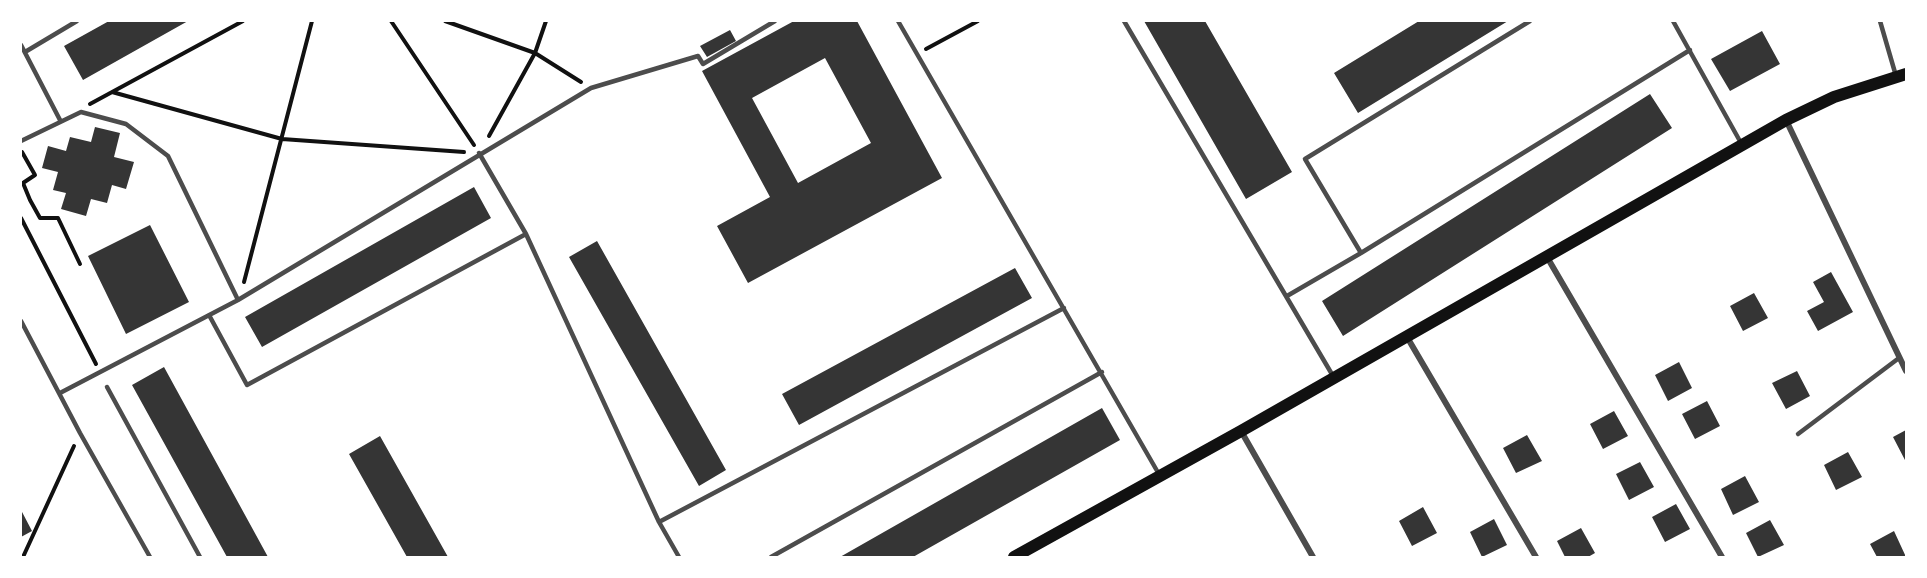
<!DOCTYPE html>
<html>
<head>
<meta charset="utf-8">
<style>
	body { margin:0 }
	#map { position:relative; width:1927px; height:578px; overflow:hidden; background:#fff; font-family:"Open Sans",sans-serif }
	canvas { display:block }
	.frame { position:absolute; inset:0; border:22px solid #fff; pointer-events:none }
</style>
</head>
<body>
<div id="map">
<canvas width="1927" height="578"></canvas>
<div class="frame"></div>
</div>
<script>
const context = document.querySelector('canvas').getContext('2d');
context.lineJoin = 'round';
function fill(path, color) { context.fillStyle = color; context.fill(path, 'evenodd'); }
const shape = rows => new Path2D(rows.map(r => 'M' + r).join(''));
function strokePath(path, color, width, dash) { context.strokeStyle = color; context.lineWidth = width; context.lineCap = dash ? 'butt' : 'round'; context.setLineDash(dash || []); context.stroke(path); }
fill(shape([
	[109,21,188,21,83,80,64,46],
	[794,21,857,21,942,178,748,283,717,226,770,197,702,71],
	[825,58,871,143,798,183,752,98],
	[1144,21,1205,21,1292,172,1246,199],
	[1419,21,1508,21,1358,113,1334,73],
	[730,30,736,41,707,57,700,46],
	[1762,31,1780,64,1730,91,1711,59],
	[1650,94,1672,128,1343,336,1322,301],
	[95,127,120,133,114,157,134,162,126,189,112,185,107,203,91,199,86,216,61,209,66,193,53,190,58,172,42,168,48,146,66,151,70,137,91,142],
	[474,187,491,218,262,347,245,317],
	[150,225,189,302,126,334,88,256],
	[597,241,726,470,699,486,569,257],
	[1015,268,1032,298,799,425,782,394],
	[1831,272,1853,312,1818,331,1807,311,1824,302,1813,282],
	[1754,293,1768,318,1743,331,1730,306],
	[1679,362,1692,388,1668,401,1655,375],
	[164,367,268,557,227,557,132,385],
	[1797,371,1810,396,1786,409,1772,383],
	[1707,401,1720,426,1695,439,1682,414],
	[1102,408,1120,440,913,557,840,557],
	[1614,411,1628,436,1603,449,1590,424],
	[1906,430,1906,462,1893,437],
	[1527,435,1542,461,1516,473,1503,448],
	[380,436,448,557,407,557,349,454],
	[1848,452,1862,477,1836,490,1824,465],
	[1640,462,1654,487,1629,500,1616,474],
	[1745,476,1759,502,1733,515,1721,489],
	[1676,504,1690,529,1665,542,1652,517],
	[1423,507,1437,533,1412,546,1399,521],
	[21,510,32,531,21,537],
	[1494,519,1507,545,1482,557,1470,532],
	[1770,520,1784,545,1758,557,1746,533],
	[1581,528,1595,553,1588,557,1565,557,1557,541],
	[1894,531,1906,557,1877,557,1870,544]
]), '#353535');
strokePath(shape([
	[391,21,474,145],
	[445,21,535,53,581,82],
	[926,49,978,21],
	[112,92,282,139,464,152],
	[90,104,243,21],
	[489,136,535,53,546,21],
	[22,152,35,175,23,183,30,200,40,218,58,218,80,264],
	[21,218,96,364],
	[244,282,312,21],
	[23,557,74,446]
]), '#111', 4);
strokePath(shape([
	[898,21,1160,476],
	[1124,21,1333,376],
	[1673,21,1741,143],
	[1880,21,1896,76],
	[21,45,60,120],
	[25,52,77,21],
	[21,141,81,112,126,124,168,156,238,300],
	[479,153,526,234,659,522,679,557],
	[1361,253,1305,159,1530,21],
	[1287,296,1361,253,1690,50],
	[209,315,247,385,526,234],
	[21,321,80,433,150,557],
	[107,387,200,557],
	[60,393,238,300,591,88,698,56,703,64,775,21],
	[1798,434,1899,358],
	[659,522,1064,308],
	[771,557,1102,372]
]), '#4c4c4c', 4.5);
strokePath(shape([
	[1786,120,1906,371],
	[1547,257,1722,557],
	[1407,337,1536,557],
	[1241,431,1313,557]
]), '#4c4c4c', 6);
strokePath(shape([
	[1014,557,1241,431,1786,120,1834,97,1906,74]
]), '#111', 12);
</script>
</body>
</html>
